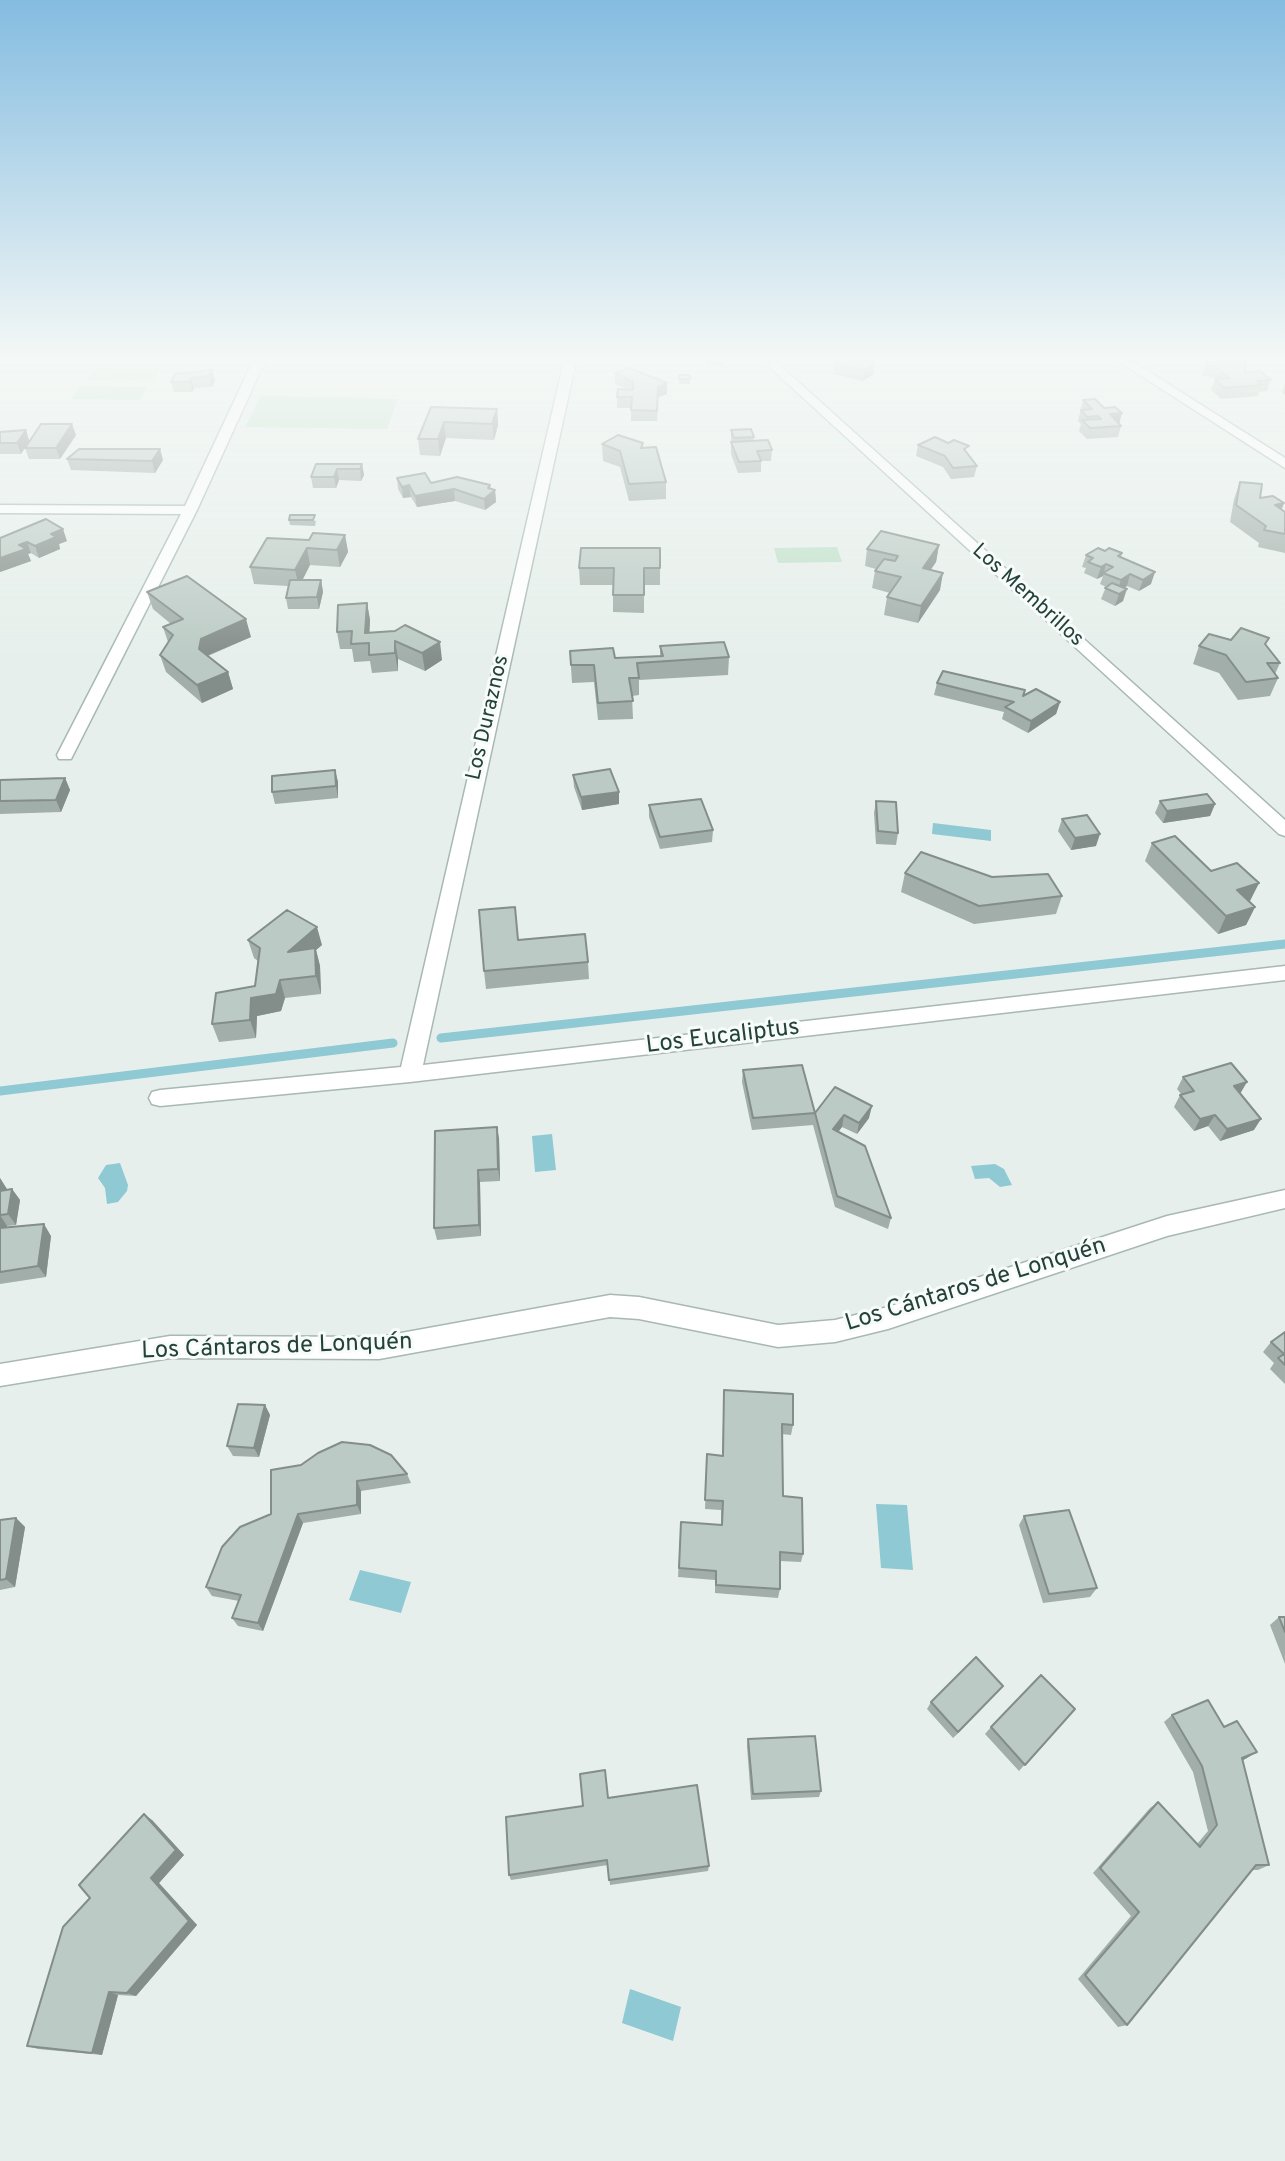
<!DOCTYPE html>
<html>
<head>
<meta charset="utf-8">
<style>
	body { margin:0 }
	canvas { display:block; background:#e6efeb }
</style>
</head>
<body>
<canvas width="1285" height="2161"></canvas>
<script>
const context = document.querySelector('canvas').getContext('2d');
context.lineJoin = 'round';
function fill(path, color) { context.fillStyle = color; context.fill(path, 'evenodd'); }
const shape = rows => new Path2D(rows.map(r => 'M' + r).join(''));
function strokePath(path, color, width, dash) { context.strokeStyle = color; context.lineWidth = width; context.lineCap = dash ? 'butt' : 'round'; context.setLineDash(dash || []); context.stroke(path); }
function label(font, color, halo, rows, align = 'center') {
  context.font = font + ' Overpass,sans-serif'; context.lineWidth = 6; context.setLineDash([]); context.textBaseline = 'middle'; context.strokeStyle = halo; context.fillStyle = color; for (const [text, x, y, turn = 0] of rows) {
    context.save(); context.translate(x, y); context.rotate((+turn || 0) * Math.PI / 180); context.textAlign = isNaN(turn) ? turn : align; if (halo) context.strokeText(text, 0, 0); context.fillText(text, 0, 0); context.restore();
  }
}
fill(shape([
	[96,368,160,369,152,381,87,380],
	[81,386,147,387,139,400,72,399],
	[261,396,398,399,387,429,245,427],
	[837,547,842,562,778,563,774,548]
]), '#bfe0c8');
fill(shape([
	[933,823,991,830,991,841,932,834],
	[552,1134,556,1170,535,1172,532,1136],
	[120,1163,128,1185,127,1191,118,1202,107,1204,105,1188,98,1178,106,1165],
	[995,1164,1004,1169,1012,1185,1000,1187,989,1178,975,1179,971,1166],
	[876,1504,907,1505,913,1570,881,1568],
	[360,1570,411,1582,401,1613,349,1600],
	[630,1989,681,2007,673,2041,622,2023]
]), '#8ec9d4');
strokePath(shape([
	[441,1038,1285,944],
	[0,1091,393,1043]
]), '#8ec9d4', 9);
const minor = shape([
	[253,361,265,361,197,510,73,755,71,759,59,759,57,755,181,514,0,513,0,505,185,506,253,361],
	[564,361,576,361,423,1065,1285,966,1285,980,410,1082,160,1106,152,1104,149,1098,152,1092,160,1090,401,1067,564,361],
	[763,361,775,361,1285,820,1285,836,1279,834,763,361],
	[1118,361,1132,361,1285,458,1285,468,1118,361],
	[1285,1190,1285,1208,1167,1236,888,1329,835,1342,778,1347,639,1319,610,1317,379,1359,170,1358,0,1386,0,1364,170,1336,379,1337,610,1295,639,1297,778,1325,835,1320,888,1307,1167,1216,1285,1190]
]);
strokePath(minor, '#a8b8b2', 3);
fill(minor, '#fff');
fill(shape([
	[707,361,724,361,724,366,707,365],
	[834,361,872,361,874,374,862,381,833,374,835,363],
	[1206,361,1218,362,1218,361,1246,361,1245,372,1271,380,1267,391,1259,392,1258,396,1221,399,1211,390,1215,379,1213,377,1202,376],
	[212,370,215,381,212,387,194,388,192,392,174,392,171,382],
	[615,373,667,383,667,394,658,397,657,421,631,421,631,408,617,408,617,397,627,389,615,384],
	[679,375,690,375,690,384,679,384],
	[1285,383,1285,395,1282,392],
	[1083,400,1104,408,1122,413,1119,423,1121,426,1118,437,1087,439,1079,431,1081,424,1078,421],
	[431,407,497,409,498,425,494,440,446,438,440,456,420,455,418,439],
	[26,430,29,441,76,435,60,459,29,459,25,448,21,454,0,454,0,432],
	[731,430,754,437,753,441,772,450,771,461,761,461,761,472,738,473,731,454],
	[643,443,643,448,666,482,666,499,629,501,620,467,603,461,602,444],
	[918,445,967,454,977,466,974,477,951,479,943,467,916,456],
	[160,449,163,460,155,473,71,470,67,459],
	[316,464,362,464,364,475,361,481,339,480,336,488,313,488,311,477],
	[397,478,431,483,490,485,490,489,495,490,496,502,485,510,455,501,417,507,411,497,403,498,398,489],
	[1240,482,1260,498,1284,503,1281,510,1285,512,1285,553,1258,547,1259,543,1230,522,1234,499],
	[290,515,316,521,315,526,290,525,289,520],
	[345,535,348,552,340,567,310,565,302,580,321,580,323,592,319,609,288,609,286,598,288,586,254,584,250,567,309,540],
	[0,538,67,541,59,544,60,549,39,558,31,553,28,554,31,561,0,572],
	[939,545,936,562,930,570,940,590,918,623,884,615,887,597,890,593,872,588,875,571,876,569,865,566,867,549],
	[660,548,660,585,644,585,644,613,613,612,613,585,580,585,579,568],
	[1105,551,1122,553,1121,557,1151,584,1139,591,1127,586,1124,588,1123,601,1115,606,1101,599,1106,587,1100,584,1103,576,1097,579,1084,573,1086,568,1082,567,1086,555],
	[147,592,251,637,208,656,228,672,233,689,202,703,166,672,160,655,168,642,163,627,171,624,153,609],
	[367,603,370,620,369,633,395,631,442,660,425,671,398,659,398,671,372,673,370,661,354,662,352,649,340,649,337,632],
	[1231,640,1266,646,1280,663,1275,674,1278,678,1270,696,1238,700,1219,673,1193,664,1199,646],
	[660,646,729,657,728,675,639,680,639,695,632,696,633,719,598,720,594,682,572,683,570,651,615,658,660,656],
	[937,683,1023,696,1060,702,1056,714,1028,733,1002,719,1004,712,934,695],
	[335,770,338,782,338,798,275,804,272,792],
	[573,775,619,804,582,810,574,787],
	[65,778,70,790,61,812,0,814,0,780],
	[876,801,898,833,896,845,876,844,874,813],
	[1160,801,1215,804,1210,816,1163,823,1155,813],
	[649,805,713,830,712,842,660,849,649,817],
	[1062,819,1096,846,1071,850,1058,831],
	[1152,843,1211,871,1259,883,1249,902,1255,907,1246,925,1218,934,1145,861],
	[905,873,992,877,1062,896,1056,914,974,924,901,892],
	[248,940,322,945,316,950,320,966,321,994,285,998,281,1011,257,1016,256,1038,219,1042,212,1024,255,986,258,961,254,958],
	[518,940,588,962,589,979,486,989,484,971],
	[743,1070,815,1113,869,1118,857,1134,842,1127,838,1132,891,1218,888,1229,835,1207,813,1125,752,1130,742,1082],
	[1183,1077,1240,1094,1254,1130,1220,1141,1208,1126,1194,1131,1174,1107,1180,1095,1182,1095,1177,1089],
	[499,1138,500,1181,480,1182,481,1236,437,1240,434,1228],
	[0,1178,7,1190,12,1189,20,1200,16,1225,7,1226,7,1227,51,1236,46,1277,0,1284],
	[1285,1332,1285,1384,1270,1369,1274,1363,1263,1352,1271,1342],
	[724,1390,793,1425,791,1435,782,1434,783,1496,803,1554,801,1562,780,1561,780,1589,778,1598,715,1593,715,1580,678,1577,681,1522,721,1525,721,1510,705,1509,707,1454,722,1455],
	[265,1405,270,1415,259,1457,233,1456,227,1446],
	[301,1465,407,1474,411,1483,361,1491,361,1514,303,1523,263,1631,238,1626,232,1618,239,1601,212,1596,206,1587,271,1514],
	[1024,1516,1097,1588,1090,1597,1043,1603,1019,1525],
	[16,1518,25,1527,15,1587,0,1590,0,1520],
	[1279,1617,1285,1617,1285,1664,1270,1625],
	[1003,1686,997,1693,953,1738,927,1709,931,1702],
	[1075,1709,1019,1771,985,1734,991,1727],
	[1172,1715,1224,1727,1247,1758,1242,1761,1269,1865,1258,1870,1252,1870,1127,2025,1118,2027,1078,1979,1131,1916,1093,1873,1150,1808,1158,1802,1197,1844,1208,1831,1193,1772,1164,1722],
	[748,1739,821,1791,819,1797,751,1800,747,1746],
	[608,1798,709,1866,708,1871,610,1885,608,1865,511,1880,509,1875,583,1806],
	[152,1820,184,1855,159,1883,197,1925,136,1996,118,1995,102,2055,38,2049,27,2046,90,1898]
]), '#a1aea9');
fill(shape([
	[875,364,874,374,862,381,864,371],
	[212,370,215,381,212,387,209,376],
	[191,378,194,388,192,392,189,382],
	[667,383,667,394,658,397,657,421,658,387],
	[497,409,498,425,494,440,492,424],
	[1122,413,1119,424,1110,414],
	[444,422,446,438,440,456,438,439],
	[72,424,76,435,60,459,56,448],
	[26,430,29,441,21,454,17,443],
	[160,449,163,460,155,473,152,461],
	[362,464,364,475,361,481,360,469],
	[337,469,339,480,336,488,334,477],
	[409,485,411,497,403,498,402,487],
	[490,485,491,493,495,490,496,502,485,510,484,499],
	[454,489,455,501,417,507,415,496],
	[1284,503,1278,520,1275,505],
	[63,529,67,541,59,544,60,549,39,558,35,546,51,534],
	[345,535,348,552,340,567,337,550],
	[27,542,31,553,28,554,31,561,0,572,0,558,19,545],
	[939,545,936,562,920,586,923,568],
	[307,548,310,565,299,587,295,570],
	[1106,564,1103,576,1097,579,1101,567],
	[1155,572,1151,584,1139,591,1143,580],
	[943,573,940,590,918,623,921,606],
	[1130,574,1127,586,1117,592,1121,580],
	[321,580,323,592,319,609,317,597],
	[1127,589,1123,601,1115,606,1119,594],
	[367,603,370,620,369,643,365,633],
	[246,619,251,637,206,656,199,649,201,639],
	[395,641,398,659,398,671,395,653],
	[440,642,442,660,425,671,422,653],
	[228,672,233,689,202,703,197,685],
	[1060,702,1056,714,1028,733,1031,721],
	[335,770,338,782,338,798,336,786],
	[65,778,70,790,61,812,56,800],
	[619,792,619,804,582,810,581,797],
	[1215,804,1210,816,1163,823,1167,811],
	[1100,834,1096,846,1071,850,1075,838],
	[1259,883,1250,901,1229,908,1237,890],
	[1255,907,1246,925,1218,934,1226,916],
	[317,927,322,945,316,950,320,966,321,994,316,976,288,952],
	[280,980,285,998,281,1011,257,1016,256,1038,250,1020,251,998],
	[1247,1082,1240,1094,1234,1086],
	[872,1106,869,1118,857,1134,859,1123],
	[844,1115,842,1127,831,1141,833,1129],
	[1215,1115,1208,1126,1194,1131,1200,1119],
	[1261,1119,1254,1130,1220,1141,1227,1129],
	[497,1127,499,1138,500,1181,498,1169],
	[478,1170,480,1182,481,1236,479,1225],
	[0,1178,7,1189,0,1195],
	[12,1189,20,1200,16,1225,8,1214],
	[0,1215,7,1226,5,1239,0,1232],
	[44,1224,51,1236,46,1277,38,1266],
	[265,1405,270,1415,259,1457,254,1448],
	[357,1481,361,1491,361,1514,357,1505],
	[298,1514,303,1523,263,1631,258,1623],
	[16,1518,25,1527,15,1587,6,1579],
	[1003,1686,997,1693,953,1738,958,1732],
	[1257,1752,1247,1758,1232,1765,1242,1758],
	[144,1814,152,1820,184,1855,159,1883,197,1925,136,1996,127,1993,151,1878],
	[109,1992,118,1995,102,2055,92,2053]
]), '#838d89');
const building = shape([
	[838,361,872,361,875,364,864,371,835,363,838,361],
	[1206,361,1219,363,1219,361,1246,361,1245,372,1260,371,1271,380,1257,381,1262,385,1224,388,1215,379,1229,378,1216,367,1206,365,1206,361],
	[629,368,667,383,658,387,657,411,631,410,632,397,617,397,618,389,633,390,633,382,615,373,629,368],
	[212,370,209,376,191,378,189,382,171,382,175,374,212,370],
	[679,375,690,375,690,379,679,379,679,375],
	[1095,399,1104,408,1115,407,1122,413,1110,414,1121,426,1090,428,1082,420,1101,419,1098,416,1087,417,1081,410,1092,409,1083,400,1095,399],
	[431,407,497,409,492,424,444,422,438,439,418,439,431,407],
	[41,424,72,424,56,448,25,448,41,424],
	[751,429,754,437,734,438,731,430,751,429],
	[26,430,17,443,0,443,0,432,26,430],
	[618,435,643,443,641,448,656,447,666,482,629,484,620,451,602,444,618,435],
	[935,437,948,443,954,440,969,446,964,449,977,466,953,468,945,456,918,445,935,437],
	[768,440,772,450,757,451,761,461,739,462,731,442,768,440],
	[79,449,160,449,152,461,67,459,79,449],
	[316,464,362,464,360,469,337,469,334,477,311,477,316,464],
	[425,473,431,483,457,477,490,485,488,488,495,490,484,499,454,489,415,496,409,485,402,487,397,478,425,473],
	[1240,482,1262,484,1260,498,1273,496,1284,503,1275,505,1285,512,1285,534,1264,530,1266,526,1236,505,1240,482],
	[290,515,315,515,313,520,289,520,290,515],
	[46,519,63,529,51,534,56,537,35,546,27,542,19,545,26,549,0,558,0,538,46,519],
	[881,531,939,545,923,568,943,573,921,606,887,597,901,577,875,571,884,559,895,561,898,556,867,549,881,531],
	[313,533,345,535,337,550,307,548,295,570,250,567,267,538,309,540,313,533],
	[581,548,660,548,660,568,644,568,644,595,613,595,614,568,579,568,581,548],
	[1098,548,1105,551,1109,548,1122,553,1118,556,1155,572,1143,580,1130,574,1121,580,1103,573,1113,567,1106,564,1101,567,1088,562,1093,558,1086,555,1098,548],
	[187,576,246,619,201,639,199,649,228,672,197,685,160,655,173,635,163,627,183,619,147,592,187,576],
	[290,580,321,580,317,597,286,598,290,580],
	[1112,583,1127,589,1119,594,1105,588,1112,583],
	[367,603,365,633,395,631,405,625,440,642,422,653,395,641,395,653,369,655,369,643,351,644,352,631,337,632,338,605,367,603],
	[1241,628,1269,638,1265,644,1280,663,1267,663,1278,678,1246,682,1226,655,1199,646,1209,634,1231,640,1241,628],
	[724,642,729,657,637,663,639,678,629,678,633,701,598,703,594,665,571,665,570,651,613,648,615,658,663,656,660,646,724,642],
	[943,671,1025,690,1023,696,1036,689,1060,702,1031,721,1005,707,1014,702,937,683,943,671],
	[610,769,619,792,581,797,573,775,610,769],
	[335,770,336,786,272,792,272,776,335,770],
	[65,778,56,800,0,801,0,780,65,778],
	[1207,794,1215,804,1167,811,1160,801,1207,794],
	[701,799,713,830,660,837,649,805,701,799],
	[876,801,896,802,898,833,878,831,876,801],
	[1087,815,1100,834,1075,838,1062,819,1087,815],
	[1175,836,1211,871,1237,863,1259,883,1237,890,1255,907,1226,916,1152,843,1175,836],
	[921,852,992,877,1048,874,1062,896,979,906,905,873,921,852],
	[515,907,518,940,585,934,588,962,484,971,479,910,515,907],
	[287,910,317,927,288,952,315,948,316,976,280,980,276,994,251,998,250,1020,212,1024,216,993,255,986,260,948,248,940,287,910],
	[1231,1063,1247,1082,1234,1086,1261,1119,1227,1129,1215,1115,1200,1119,1180,1095,1194,1091,1183,1077,1231,1063],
	[802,1065,815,1113,753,1118,743,1070,802,1065],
	[835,1087,872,1106,859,1123,844,1115,833,1129,865,1146,891,1218,837,1196,815,1113,835,1087],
	[497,1127,498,1169,478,1170,479,1225,434,1228,435,1131,497,1127],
	[12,1189,8,1214,0,1215,0,1191,12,1189],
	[44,1224,38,1266,0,1272,0,1228,44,1224],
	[1285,1332,1285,1365,1278,1358,1284,1354,1271,1342,1285,1332],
	[724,1390,793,1394,793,1425,782,1424,783,1496,802,1498,803,1554,780,1552,780,1589,716,1585,716,1571,679,1568,681,1522,722,1525,723,1501,705,1500,707,1454,723,1456,724,1390],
	[238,1404,265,1405,254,1448,227,1446,238,1404],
	[342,1442,370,1445,391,1455,407,1474,357,1481,357,1505,298,1514,258,1623,232,1618,241,1595,206,1587,222,1547,240,1527,271,1514,271,1470,301,1465,318,1453,342,1442],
	[1069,1510,1097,1588,1049,1594,1024,1516,1069,1510],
	[16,1518,6,1579,0,1580,0,1520,16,1518],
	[1279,1617,1285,1617,1285,1632,1279,1617],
	[976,1657,1003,1686,958,1732,931,1702,976,1657],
	[1041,1675,1075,1709,1025,1765,991,1727,1041,1675],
	[1208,1700,1224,1727,1237,1721,1257,1752,1242,1758,1269,1865,1256,1865,1127,2025,1085,1975,1139,1912,1100,1868,1158,1802,1200,1847,1217,1825,1202,1766,1172,1715,1208,1700],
	[815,1736,821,1791,753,1794,748,1739,815,1736],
	[605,1770,608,1798,697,1785,709,1866,609,1880,607,1860,509,1875,506,1817,583,1806,580,1774,605,1770],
	[144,1814,176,1850,151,1878,189,1921,127,1993,109,1992,92,2053,27,2046,63,1927,90,1898,79,1885,144,1814]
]);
fill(building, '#bbcac4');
strokePath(building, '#838d89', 2);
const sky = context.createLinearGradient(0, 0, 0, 663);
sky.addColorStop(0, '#84bce0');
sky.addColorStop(0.54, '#f4f8f6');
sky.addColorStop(1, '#f4f8f600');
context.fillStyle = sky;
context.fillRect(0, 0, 1285, 663);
label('21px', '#24423a', '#f7fbf9', [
	["Los Membrillos",1027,596,42],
	["Los Duraznos",489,718,-77]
]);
label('24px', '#24423a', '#f7fbf9', [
	["Los Eucaliptus",723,1038,-7],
	["Los Cántaros de Lonquén",976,1286,-17],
	["Los Cántaros de Lonquén",277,1348,-2]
]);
</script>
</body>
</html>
